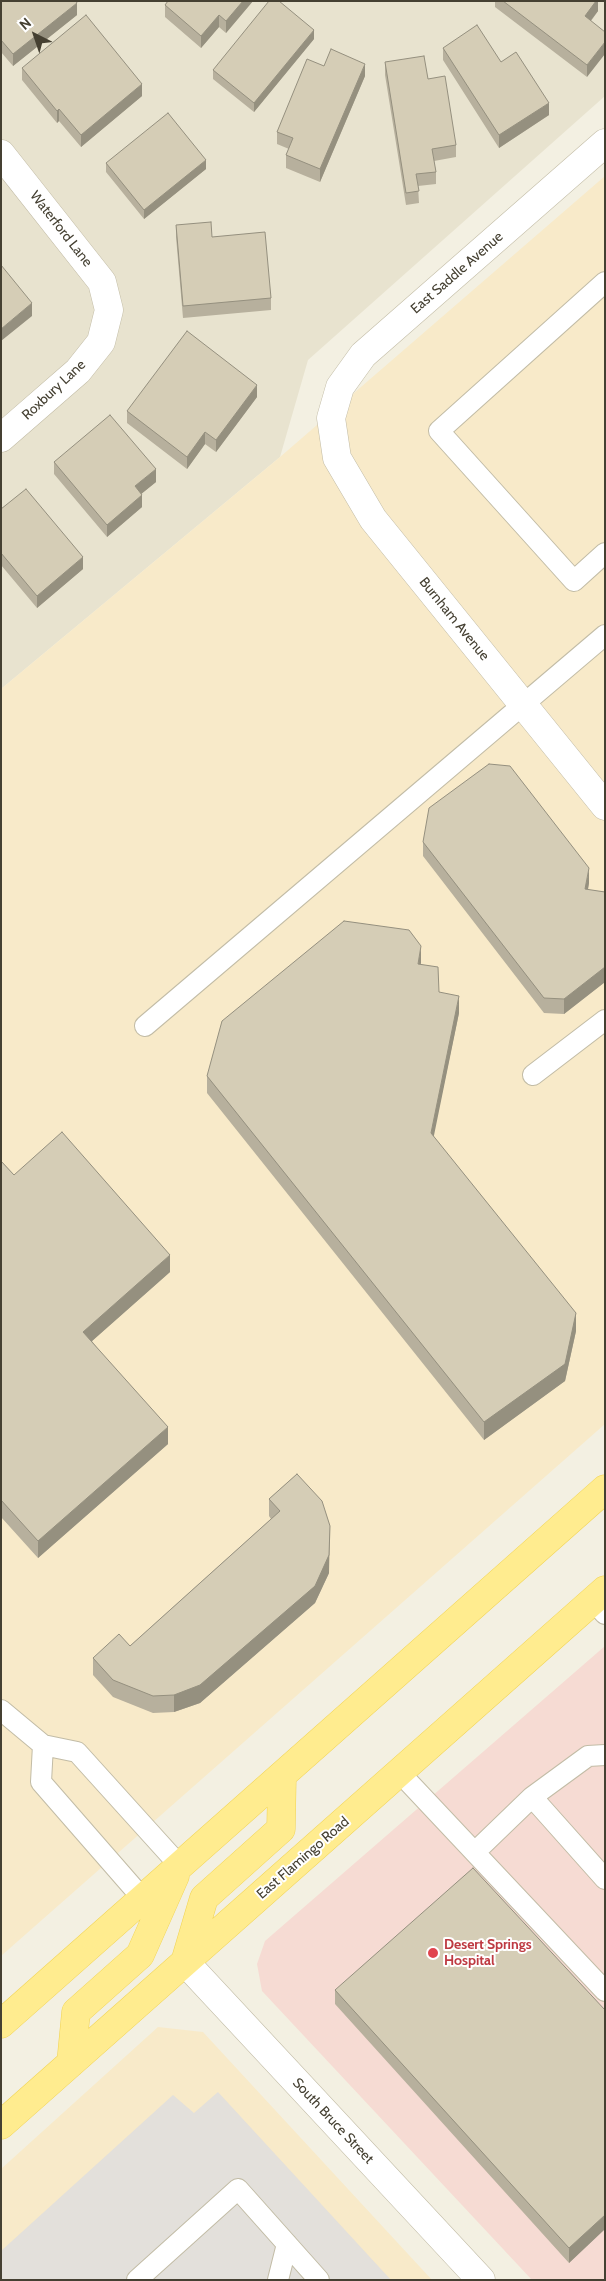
<!DOCTYPE html>
<html>
<head>
<meta charset="utf-8">
<style>
	body { margin:0 }
	#map { position:relative; width:606px; height:2281px; overflow:hidden; background:#f3f0e2; font-family:Cabin,sans-serif }
	canvas { display:block }
	.frame { position:absolute; inset:0; border:2px solid #454032; pointer-events:none }
	.north { position:absolute; left:10px; top:10px; width:50px; height:50px; -webkit-text-stroke:4px #fff; paint-order:stroke; rotate:319deg; font-size:14px; font-weight:700; line-height:20px; text-align:center; color:#454032 }
	.north::after { content:''; display:block; margin:auto; width:18px; height:22px; background:#454032; clip-path:polygon(50% 0,100% 100%,50% 72%,0 100%) }
</style>
</head>
<body>
<div id="map">
<canvas width="606" height="2281"></canvas>
<div class="frame"></div>
<div class="north">N</div>
</div>
<script>
const context = document.querySelector('canvas').getContext('2d');
context.lineJoin = 'round';
function fill(path, color) { context.fillStyle = color; context.fill(path, 'evenodd'); }
const shape = rows => new Path2D(rows.map(r => 'M' + r).join(''));
function strokePath(path, color, width, dash) { context.strokeStyle = color; context.lineWidth = width; context.lineCap = dash ? 'butt' : 'round'; context.setLineDash(dash || []); context.stroke(path); }
function label(font, color, halo, rows, align = 'center') {
  context.font = font + ' Cabin,sans-serif'; context.lineWidth = 4; context.setLineDash([]); context.textBaseline = 'middle'; context.strokeStyle = halo; context.fillStyle = color; for (const [text, x, y, turn = 0] of rows) {
    context.save(); context.translate(x, y); context.rotate((+turn || 0) * Math.PI / 180); context.textAlign = isNaN(turn) ? turn : align; if (halo) context.strokeText(text, 0, 0); context.fillText(text, 0, 0); context.restore();
  }
}
fill(shape([
	[1,1,605,1,605,96,308,360,280,457,1,689]
]), '#e8e3cf');
fill(shape([
	[605,176,605,1424,1,1956,1,689,280,457],
	[158,2027,203,2032,432,2280,1,2280,1,2169]
]), '#f8eac9');
fill(shape([
	[605,1646,605,2280,532,2280,262,1991,257,1964,265,1941]
]), '#f6dbd3');
fill(shape([
	[218,2092,391,2280,1,2280,1,2251,173,2095,194,2113]
]), '#e3e0db');
const lane = shape([
	[605,282,439,431,574,581,605,553],
	[145,1026,605,635],
	[533,1075,605,1020],
	[593,1601,605,1614],
	[1,1710,43,1745,77,1752,180,1866],
	[43,1745,41,1782,143,1899],
	[400,1773,605,1991],
	[532,1797,605,1879],
	[475,1852,532,1797,588,1756,605,1755],
	[137,2280,238,2189,319,2280],
	[278,2280,287,2244]
]);
const street = shape([
	[605,143,363,355,340,387,331,418,337,458,373,519,605,806],
	[1,154,102,282,109,310,101,342,78,371,1,438],
	[185,1962,481,2280]
]);
const primary = shape([
	[185,1962,204,1898,281,1829,282,1777],
	[1,2024,605,1489],
	[71,2063,76,2012,140,1955,175,1876],
	[1,2125,605,1590]
]);
strokePath(lane, '#c2bca6', 22);
strokePath(street, '#c2bca6', 29);
strokePath(primary, '#f1d352', 29);
strokePath(lane, '#fff', 20);
strokePath(street, '#fff', 28);
strokePath(primary, '#ffec8f', 28);
fill(shape([
	[1,1,77,15,13,66,1,52],
	[168,1,253,1,226,33,219,27,201,48,165,17,165,5],
	[495,1,598,1,598,11,591,21,587,77,495,7],
	[314,39,254,112,213,79,213,70],
	[443,48,549,115,499,148,443,60],
	[385,62,428,79,456,145,456,157,434,161,436,172,436,184,418,186,419,203,406,205,385,75],
	[324,66,365,76,320,182,286,168,286,155,289,149,277,144,277,132],
	[22,68,142,96,81,147,59,121,57,123,22,80],
	[106,163,206,169,144,219,106,172],
	[176,225,212,237,271,298,271,310,183,318,176,237],
	[257,397,216,452,205,444,187,469,127,423,127,411],
	[54,462,156,482,141,494,142,507,107,537,54,474],
	[1,509,83,569,37,608,1,565],
	[423,842,589,883,588,890,605,892,605,982,564,1014,544,1013,423,856],
	[421,965,439,992,459,1013,433,1136,576,1331,565,1381,484,1440,207,1093,207,1076],
	[1,1161,14,1175,170,1272,92,1341,168,1444,38,1558,1,1517],
	[297,1474,329,1573,315,1603,200,1703,174,1712,153,1713,113,1697,93,1675,93,1658,130,1646,271,1519,269,1516,269,1499],
	[335,1990,605,2010,605,2229,569,2263,335,2004]
]), '#b7b09d');
fill(shape([
	[243,1,253,1,226,33,226,21],
	[596,1,598,1,598,11,585,28,585,16],
	[77,3,77,15,13,66,13,54],
	[219,15,219,27,201,48,201,36],
	[314,30,314,39,254,112,254,103],
	[605,42,605,54,587,77,587,65],
	[365,64,365,76,320,182,320,169],
	[142,84,142,96,81,147,81,135],
	[549,103,549,115,499,148,499,135],
	[59,109,59,121,57,123,57,111],
	[206,160,206,169,144,219,144,210],
	[32,303,32,316,1,341,1,329],
	[257,385,257,397,216,452,216,440],
	[205,432,205,444,187,469,187,457],
	[156,469,156,482,135,499,135,486],
	[142,495,142,507,107,537,107,525],
	[83,557,83,569,37,608,37,596],
	[589,868,589,883,585,904,585,889],
	[421,946,421,963,418,982,418,964],
	[605,967,605,982,564,1014,564,999],
	[459,996,459,1013,431,1150,431,1133],
	[170,1255,170,1272,83,1349,83,1332],
	[576,1313,576,1331,565,1381,484,1440,484,1422],
	[168,1427,168,1444,38,1558,38,1541],
	[330,1526,329,1573,315,1603,200,1703,174,1712,174,1695],
	[605,2215,605,2229,569,2263,569,2248]
]), '#95907f');
const building = shape([
	[1,1,76,1,77,3,13,54,1,40,1,1],
	[168,1,243,1,226,21,219,15,201,36,165,5,168,1],
	[269,1,279,1,314,30,254,103,213,70,269,1],
	[503,1,596,1,585,16,605,32,605,42,587,65,503,1],
	[86,15,142,84,81,135,59,109,57,111,22,68,86,15],
	[477,25,501,62,516,52,549,103,499,135,443,48,477,25],
	[331,49,365,64,320,169,286,155,293,138,277,132,307,59,324,66,331,49],
	[424,56,428,79,445,76,456,145,432,149,436,172,416,174,419,191,406,193,385,62,424,56],
	[168,113,206,160,144,210,106,163,168,113],
	[211,222,212,237,265,232,271,298,183,306,176,225,211,222],
	[1,265,32,303,1,329,1,265],
	[187,331,257,385,216,440,205,432,187,457,127,411,187,331],
	[110,415,156,469,135,486,142,495,107,525,54,462,110,415],
	[26,489,83,557,37,596,1,553,1,509,26,489],
	[489,764,510,766,589,868,585,889,605,892,605,967,564,999,544,998,423,842,429,808,489,764],
	[344,921,409,930,421,946,418,964,438,967,439,992,459,996,431,1133,576,1313,565,1364,484,1422,207,1076,222,1021,344,921],
	[62,1132,170,1255,83,1332,168,1427,38,1541,1,1500,1,1161,14,1175,62,1132],
	[297,1474,322,1501,330,1526,329,1555,315,1586,200,1685,174,1695,153,1696,113,1680,93,1658,119,1634,130,1646,280,1511,269,1499,297,1474],
	[473,1868,605,2010,605,2215,569,2248,335,1990,473,1868]
]);
fill(building, '#d5cdb6');
strokePath(building, '#95907f', 1);
for (const [x, y, r, color] of [
	[433,1953,6,"#e0444e"]
]) { const dot = new Path2D(); dot.arc(x, y, r, 0, 2 * Math.PI); context.fillStyle = color; context.fill(dot); strokePath(dot, '#fff', 2); }
label('14px', '#454032', '#fff', [
	["Waterford Lane",61,229,52],
	["East Saddle Avenue",457,273,-41],
	["Roxbury Lane",54,390,-43],
	["Burnham Avenue",454,619,51],
	["East Flamingo Road",303,1858,-41],
	["South Bruce Street",333,2121,47]
]);
label('bold 14px', '#be3a42', '#fff', [
	["Desert Springs",444,1945],
	["Hospital",444,1961]
], 'left');
</script>
</body>
</html>
